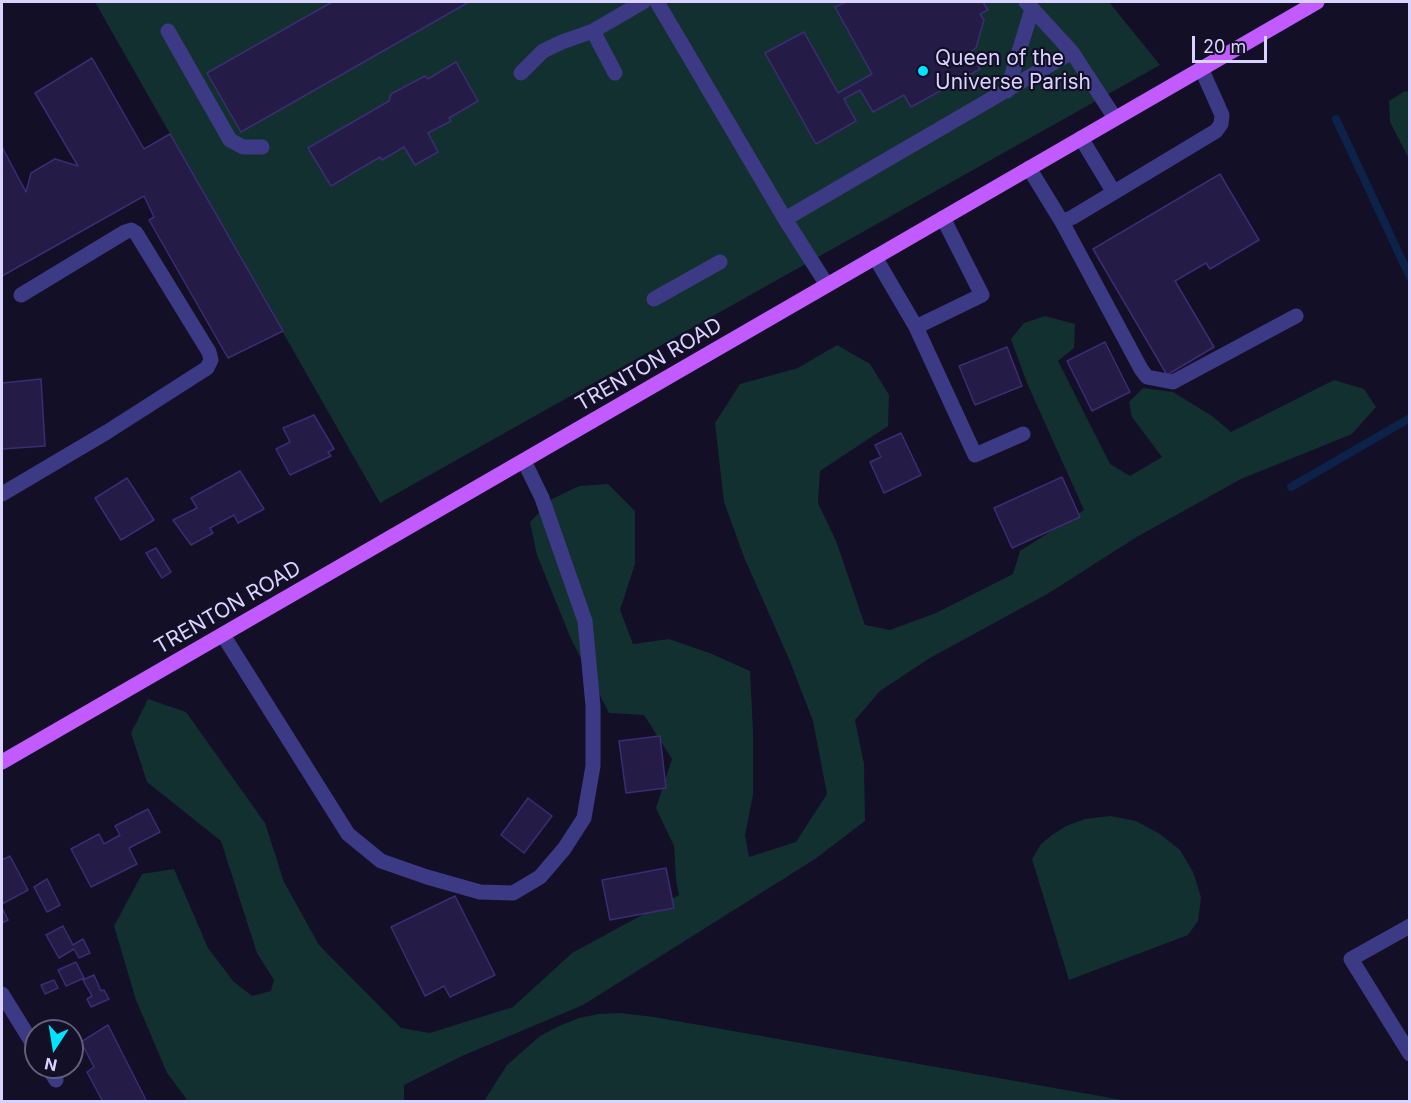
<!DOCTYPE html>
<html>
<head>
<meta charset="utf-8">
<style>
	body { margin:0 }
	#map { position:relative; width:1411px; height:1103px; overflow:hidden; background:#130f26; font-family:Inter,sans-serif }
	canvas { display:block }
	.frame { position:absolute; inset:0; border:3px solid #d9d4ff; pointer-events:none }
	.north { position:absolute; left:24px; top:1019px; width:60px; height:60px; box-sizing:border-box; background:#130f26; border:2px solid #625e7d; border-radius:50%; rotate:192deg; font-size:16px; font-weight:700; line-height:24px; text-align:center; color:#d9d4ff }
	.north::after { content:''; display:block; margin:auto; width:21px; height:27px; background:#00e5ff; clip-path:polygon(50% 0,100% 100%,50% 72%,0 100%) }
	.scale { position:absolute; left:1192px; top:36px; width:75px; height:27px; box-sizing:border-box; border:3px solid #d9d4ff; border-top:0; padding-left:8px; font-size:18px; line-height:21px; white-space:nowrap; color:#d9d4ff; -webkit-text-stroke:4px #130f26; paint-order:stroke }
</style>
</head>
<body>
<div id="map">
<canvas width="1411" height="1103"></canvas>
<div class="frame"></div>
<div class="north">N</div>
<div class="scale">20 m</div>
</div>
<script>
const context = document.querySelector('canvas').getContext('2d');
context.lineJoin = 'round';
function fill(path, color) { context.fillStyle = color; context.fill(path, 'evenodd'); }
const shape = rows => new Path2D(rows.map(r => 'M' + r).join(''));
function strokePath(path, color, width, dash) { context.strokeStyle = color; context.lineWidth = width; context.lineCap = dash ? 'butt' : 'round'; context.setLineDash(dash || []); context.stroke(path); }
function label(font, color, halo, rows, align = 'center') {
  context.font = font + ' Inter,sans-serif'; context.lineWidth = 4.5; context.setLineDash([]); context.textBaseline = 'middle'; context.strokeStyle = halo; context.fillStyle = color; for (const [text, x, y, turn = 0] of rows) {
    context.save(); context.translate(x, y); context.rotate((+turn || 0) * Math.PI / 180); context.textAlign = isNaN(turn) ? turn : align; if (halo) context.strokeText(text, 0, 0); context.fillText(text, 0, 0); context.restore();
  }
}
fill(shape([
	[95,2,1109,2,1160,65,380,503],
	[1405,91,1409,92,1409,159,1390,122,1389,101],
	[1045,316,1075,324,1074,348,1058,361,1110,464,1130,476,1162,457,1132,417,1129,402,1143,388,1173,392,1212,416,1231,432,1334,380,1364,389,1376,407,1352,434,1241,479,1135,538,1049,593,930,658,880,691,855,720,864,764,865,821,815,859,583,1005,462,1056,404,1085,404,1101,188,1101,167,1073,136,1000,114,926,142,874,174,869,208,948,233,981,252,996,271,991,274,980,257,953,221,841,147,782,131,733,148,699,186,712,265,823,284,882,319,945,401,1028,430,1033,513,1007,572,953,679,895,676,880,674,846,656,808,672,759,644,715,609,713,571,639,537,555,530,522,552,499,579,486,608,484,635,511,635,564,620,610,633,644,669,639,712,654,750,671,753,731,753,795,745,835,749,857,796,842,827,794,813,721,789,659,744,557,724,502,715,423,740,384,798,368,837,345,870,364,889,395,888,426,820,471,818,503,836,541,865,625,890,630,936,613,1013,574,1020,551,1084,510,1027,383,1011,339,1024,323],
	[1110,816,1136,821,1160,834,1180,850,1193,872,1201,897,1198,921,1188,935,1069,980,1032,859,1041,844,1052,835,1066,826,1085,819],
	[620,1013,654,1017,1128,1101,484,1101,507,1065,540,1036,559,1026,579,1018,599,1014]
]), '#12302f');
strokePath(shape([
	[1336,119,1410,277],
	[1291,487,1410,418]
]), '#0c2248', 8);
const building = shape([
	[332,2,469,2,241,132,207,73,332,2],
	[846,2,983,2,988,10,980,14,984,20,976,48,970,52,980,69,911,107,904,95,873,112,860,90,844,99,856,121,816,144,765,53,804,32,838,93,872,74,835,7,846,2],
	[92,58,144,149,170,134,283,331,228,358,149,220,154,217,144,196,2,276,2,147,26,192,31,173,55,159,78,166,35,93,92,58],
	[456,62,478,101,449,118,451,121,428,133,438,152,415,165,404,147,382,160,380,157,331,186,308,148,389,101,391,94,425,76,428,79,456,62],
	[1220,174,1259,240,1210,269,1206,263,1175,281,1214,347,1167,375,1093,249,1220,174],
	[1105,342,1130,392,1092,411,1067,361,1105,342],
	[1007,347,1022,386,975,405,959,366,1007,347],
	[41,379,45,446,2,449,2,383,41,379],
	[314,415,334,449,328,452,331,456,290,475,276,449,290,442,283,428,314,415],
	[901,433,921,475,884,493,870,462,881,457,875,445,901,433],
	[240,471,264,509,238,523,234,515,210,528,213,533,191,545,173,520,197,508,191,498,240,471],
	[1062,477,1080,517,1012,548,994,508,1062,477],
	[127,478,154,520,121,540,95,498,127,478],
	[156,548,171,572,162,578,146,553,156,548],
	[660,736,666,788,626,793,619,741,660,736],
	[528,798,552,816,524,853,501,835,528,798],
	[148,809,160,832,129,848,137,864,91,887,71,849,99,834,104,844,120,835,115,826,148,809],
	[10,856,28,890,2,904,2,860,10,856],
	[666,868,674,908,610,920,602,880,666,868],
	[47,879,60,905,47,912,34,887,47,879],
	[455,896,495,975,450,997,444,986,425,996,391,927,455,896],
	[2,908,8,920,2,923,2,908],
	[63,926,73,945,83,939,90,953,79,958,74,949,59,958,46,935,63,926],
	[76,962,84,978,66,986,58,970,76,962],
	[94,975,101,991,104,990,109,999,91,1007,87,999,92,996,83,980,94,975],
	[54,980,58,988,45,994,41,985,54,980],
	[108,1025,147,1102,103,1102,87,1072,94,1067,81,1042,108,1025]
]);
fill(building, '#241b47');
strokePath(building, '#3b2d73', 1.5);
strokePath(shape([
	[657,2,785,219,827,285],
	[1026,2,1072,52,1115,118],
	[168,31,230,140,243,147,262,147],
	[593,31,615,73],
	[521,73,543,51,562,42,593,31,643,2],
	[1007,91,1032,9],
	[1081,138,1113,191],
	[1029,168,1062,222,1073,217,1216,131,1221,124,1222,115,1201,68],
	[785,219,1072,52],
	[1062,222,1141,369,1147,377,1173,382,1296,316],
	[875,257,916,327,975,455,1023,434],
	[654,299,720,262],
	[916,327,982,295,943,218],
	[2,494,107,432,207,368,211,360,209,352,136,233,131,230,125,232,21,295],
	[223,635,348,834,381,861,427,877,480,892,513,893,540,877,564,849,584,818,593,766,593,706,585,621,542,498,524,461],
	[1410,926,1351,959,1410,1054],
	[2,994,36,1049],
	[48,1067,56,1080]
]), '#3d3a85', 15);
strokePath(shape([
	[2,762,1317,2]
]), '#c25bff', 15);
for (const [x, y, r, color] of [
	[923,71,6,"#00e5ff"]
]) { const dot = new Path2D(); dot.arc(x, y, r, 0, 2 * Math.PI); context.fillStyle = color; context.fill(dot); strokePath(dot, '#130f26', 2); }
label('21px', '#d9d4ff', '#130f26', [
	["Queen of the",935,59],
	["Universe Parish",935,83]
], 'left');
label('21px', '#d9d4ff', '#130f26', [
	["TRENTON ROAD",649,365,-30],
	["TRENTON ROAD",228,608,-30]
]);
</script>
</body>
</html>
